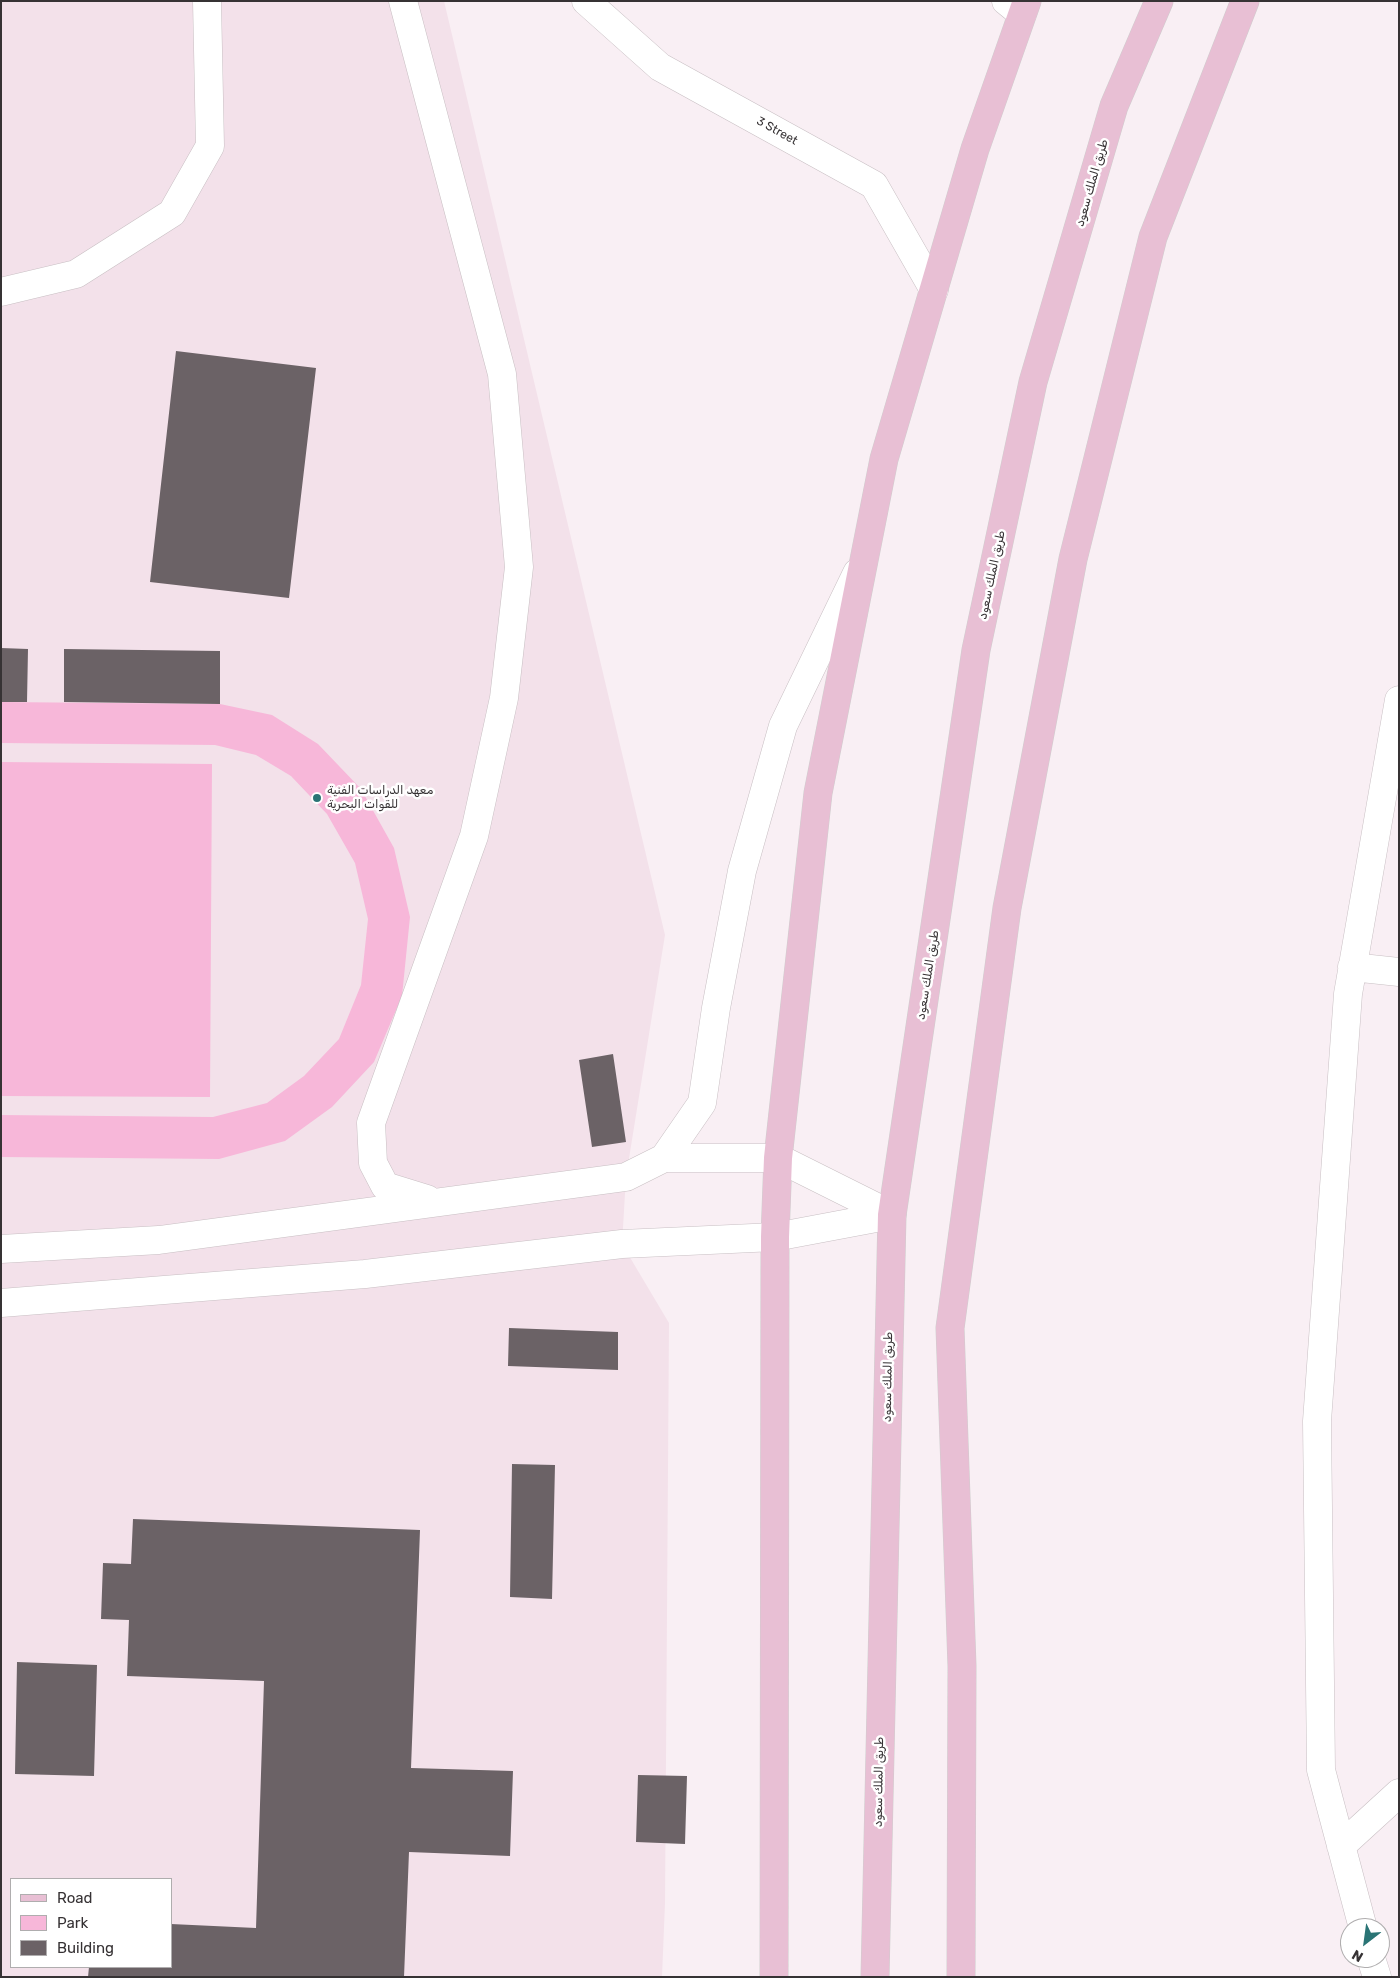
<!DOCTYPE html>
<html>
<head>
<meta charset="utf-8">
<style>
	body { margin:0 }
	#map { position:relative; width:1400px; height:1978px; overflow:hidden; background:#f9eff4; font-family:Rubik,sans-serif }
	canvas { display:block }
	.frame { position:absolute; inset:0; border:2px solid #363234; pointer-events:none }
	.legend { position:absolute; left:10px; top:1878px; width:162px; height:90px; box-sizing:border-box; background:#fff; border:1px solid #afadae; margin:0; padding:6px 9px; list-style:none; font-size:15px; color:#363234 }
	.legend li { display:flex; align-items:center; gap:10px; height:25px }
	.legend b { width:25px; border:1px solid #afadae }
	.north { position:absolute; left:1340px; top:1918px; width:50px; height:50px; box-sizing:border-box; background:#fff; border:1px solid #afadae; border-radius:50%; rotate:210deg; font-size:14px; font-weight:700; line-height:20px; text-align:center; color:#363234 }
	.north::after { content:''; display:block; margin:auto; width:18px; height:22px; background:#2a7475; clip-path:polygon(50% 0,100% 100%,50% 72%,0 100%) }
</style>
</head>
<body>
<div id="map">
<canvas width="1400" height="1978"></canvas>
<div class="frame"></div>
<ul class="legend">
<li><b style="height:6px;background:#e8bfd4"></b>Road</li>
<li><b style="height:14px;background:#f7b7d9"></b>Park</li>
<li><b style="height:14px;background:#6b6266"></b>Building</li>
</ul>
<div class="north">N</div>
</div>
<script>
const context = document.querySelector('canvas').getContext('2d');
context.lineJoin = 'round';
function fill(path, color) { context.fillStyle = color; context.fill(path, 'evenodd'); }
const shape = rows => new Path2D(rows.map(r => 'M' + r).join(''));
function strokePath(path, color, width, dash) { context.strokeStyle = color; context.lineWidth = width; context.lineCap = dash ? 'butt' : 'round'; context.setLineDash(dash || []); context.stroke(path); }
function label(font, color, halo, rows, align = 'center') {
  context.font = font + ' Rubik,Vazirmatn,sans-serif'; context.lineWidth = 5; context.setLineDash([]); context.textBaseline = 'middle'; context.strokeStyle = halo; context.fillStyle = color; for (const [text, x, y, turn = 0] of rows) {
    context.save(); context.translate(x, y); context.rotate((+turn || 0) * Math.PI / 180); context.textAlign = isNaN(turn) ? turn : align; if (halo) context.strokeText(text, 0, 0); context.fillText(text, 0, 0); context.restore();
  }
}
fill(shape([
	[1,1,444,1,665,935,626,1177,622,1244,669,1323,665,1903,662,1977,1,1977],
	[11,1879,171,1879,171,1967,11,1967]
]), '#f3e1ea');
fill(shape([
	[1,702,220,704,272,715,318,744,361,789,394,848,410,917,402,996,374,1062,332,1107,285,1141,219,1159,1,1157,1,1115,213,1117,267,1103,304,1076,339,1039,361,985,368,919,355,863,327,814,291,776,256,755,215,745,1,743],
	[1,762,212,764,210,1097,1,1096]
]), '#f7b7d9');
fill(shape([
	[176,351,316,368,289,598,150,582],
	[1,648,28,649,27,702,1,702],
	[64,649,220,651,220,704,64,702],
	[613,1054,626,1142,592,1147,579,1060],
	[509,1328,618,1332,618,1370,508,1366],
	[512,1464,555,1465,552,1599,510,1597],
	[133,1519,420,1530,411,1768,513,1771,510,1856,409,1852,404,1977,88,1977,89,1967,171,1967,171,1924,256,1928,264,1681,127,1676,129,1620,101,1619,103,1563,131,1564],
	[17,1662,97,1665,94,1776,15,1774],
	[638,1775,687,1776,685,1844,636,1842]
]), '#6b6266');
const minor = shape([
	[403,1,502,374,519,567,504,698,474,836,371,1123,373,1163,385,1186,427,1199],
	[586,1,660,67,874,185,934,290],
	[1006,1,1022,14],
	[1,292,76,274,172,213,210,146,207,1],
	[1352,967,1399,972],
	[664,1158,702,1103,716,1008,742,871,783,726,857,573],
	[1,1249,159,1240,626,1177,664,1158,778,1158,892,1215,775,1237,622,1244,365,1274,1,1303],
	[1341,1846,1399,1793],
	[1363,1928,1321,1770,1317,1421,1348,994,1399,700],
	[1371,1958,1377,1977]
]);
const primary = shape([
	[774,1977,775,1237,778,1158,818,793,884,459,975,149,1027,1],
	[875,1977,892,1215,976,650,1033,382,1114,106,1159,1],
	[961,1977,962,1666,950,1328,1007,908,1073,559,1153,237,1245,1]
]);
strokePath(minor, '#c8bfc3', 29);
strokePath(primary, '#cfcece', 29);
strokePath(minor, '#fff', 28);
strokePath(primary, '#e8bfd4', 28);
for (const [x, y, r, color] of [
	[317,798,5,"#2a7475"]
]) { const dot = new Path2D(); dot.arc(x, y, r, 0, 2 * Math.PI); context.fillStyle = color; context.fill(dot); strokePath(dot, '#fff', 2); }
label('12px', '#363234', '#fff', [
	["3 Street",777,131,29],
	["طريق الملك سعود",1092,183,-74],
	["طريق الملك سعود",992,575,-78],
	["طريق الملك سعود",928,975,-81],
	["طريق الملك سعود",888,1377,-89],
	["طريق الملك سعود",879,1782,-89]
]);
label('12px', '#363234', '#fff', [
	["معهد الدراسات الفنية",327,791],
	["للقوات البحرية",327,805]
], 'left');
</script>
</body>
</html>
